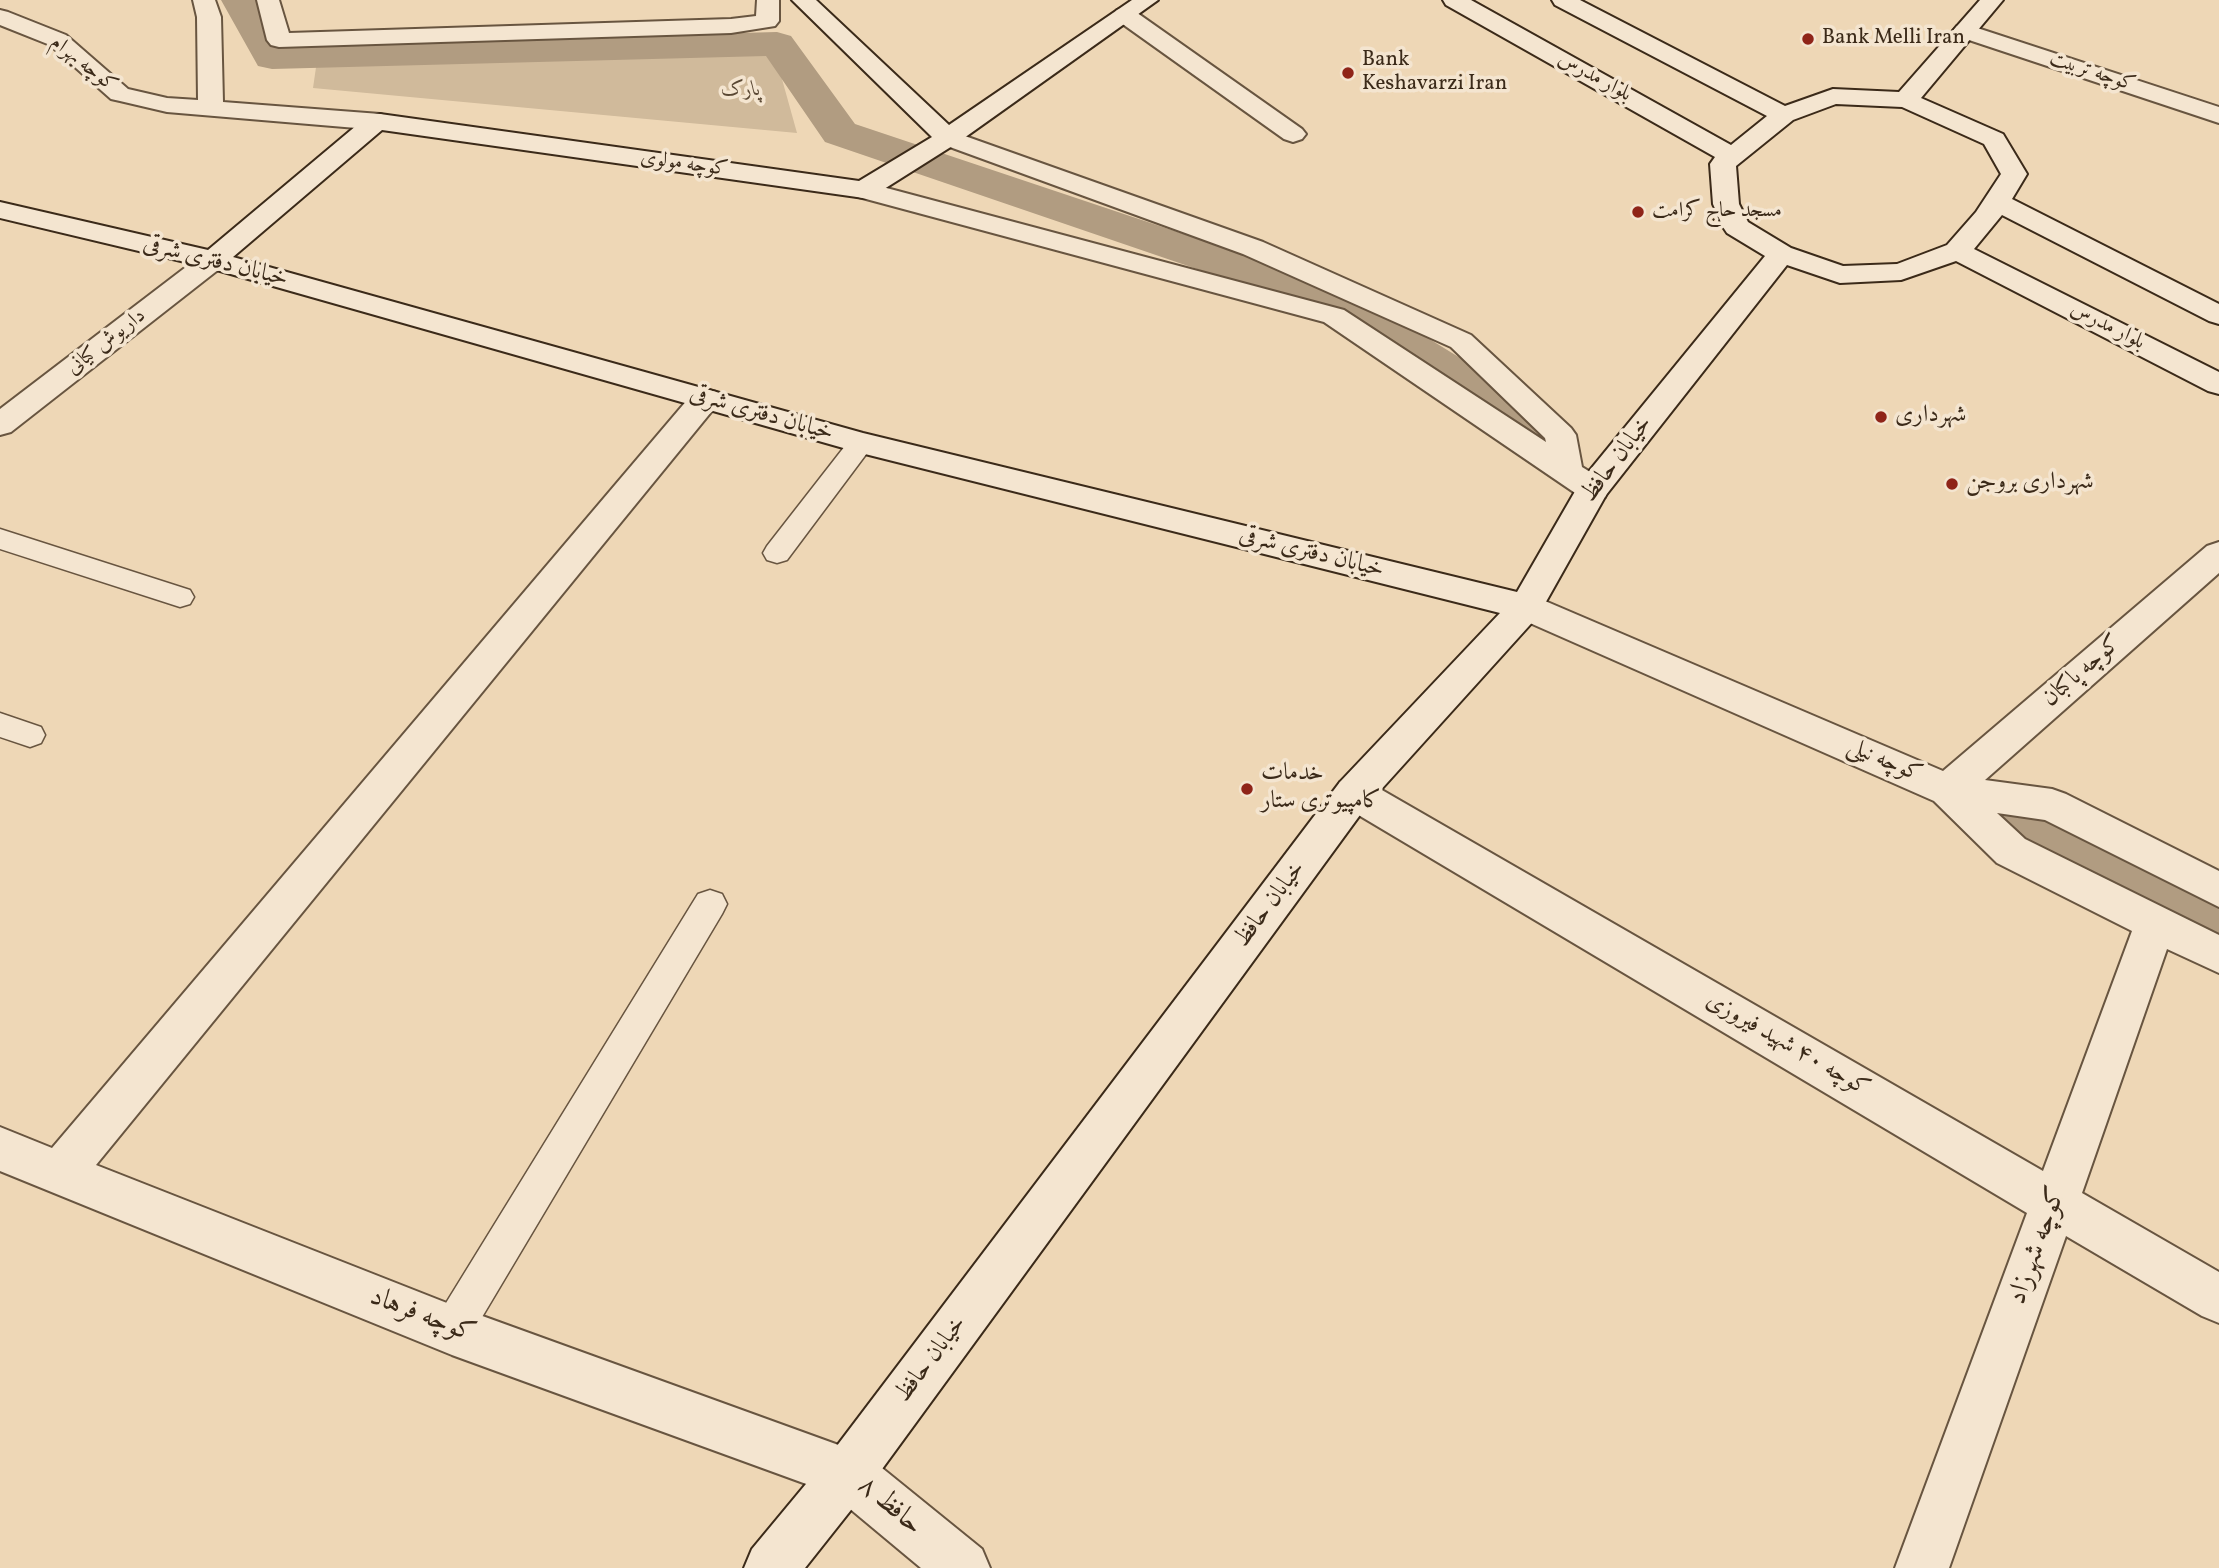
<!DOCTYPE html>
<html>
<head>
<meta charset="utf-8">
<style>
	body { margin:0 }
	canvas { display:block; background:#eed7b6 }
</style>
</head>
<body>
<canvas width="2219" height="1568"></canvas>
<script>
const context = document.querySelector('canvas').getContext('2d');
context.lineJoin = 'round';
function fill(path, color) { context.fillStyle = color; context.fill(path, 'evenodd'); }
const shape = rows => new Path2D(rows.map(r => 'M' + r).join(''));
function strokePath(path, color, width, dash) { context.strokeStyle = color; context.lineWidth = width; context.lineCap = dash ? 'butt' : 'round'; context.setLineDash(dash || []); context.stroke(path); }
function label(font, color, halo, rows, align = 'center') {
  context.font = font + ' Vollkorn,Amiri,serif'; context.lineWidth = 7; context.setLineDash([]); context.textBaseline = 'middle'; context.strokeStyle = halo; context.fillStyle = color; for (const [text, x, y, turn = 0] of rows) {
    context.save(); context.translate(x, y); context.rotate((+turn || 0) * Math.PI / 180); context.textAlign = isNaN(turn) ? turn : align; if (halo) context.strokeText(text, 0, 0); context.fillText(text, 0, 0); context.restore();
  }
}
fill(shape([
	[319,47,775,54,797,133,313,88]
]), '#d0ba9b');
fill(shape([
	[221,0,259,0,285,45,777,32,791,36,855,124,1348,289,1553,415,1560,427,1553,439,1534,444,1515,439,1314,309,825,142,766,56,272,69,258,66,221,0],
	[2025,805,2048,813,2219,896,2219,959,2194,950,2002,851,1992,832,2002,813,2025,805]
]), '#b19c81');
const lane = shape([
	[861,434,870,437,874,443,870,449,787,560,777,563,767,560,763,553,767,546,852,437,861,434],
	[0,529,190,590,194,597,190,604,180,607,0,549,0,529],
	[0,713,41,727,45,735,41,743,30,747,0,737,0,713],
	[710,890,722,894,727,904,722,914,466,1344,452,1350,438,1344,432,1330,438,1316,698,894,710,890]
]);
const street = shape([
	[193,0,215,0,221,17,223,102,380,114,389,117,393,122,389,127,380,130,167,112,120,101,111,99,50,45,0,25,0,10,8,12,66,35,128,89,167,98,198,100,197,17,193,0],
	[257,0,279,0,289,33,731,19,756,16,757,0,779,0,779,21,775,26,731,33,279,47,271,45,267,40,257,0],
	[1125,8,1133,10,1302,129,1306,134,1302,139,1293,142,1284,139,1117,20,1113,15,1117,10,1125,8],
	[1965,24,2219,107,2219,123,1957,36,1953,31,1957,26,1965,24],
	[948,130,1263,242,1471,335,1571,428,1576,435,1582,467,1605,481,1609,489,1605,497,1593,500,1581,497,1324,322,855,196,851,190,855,184,864,182,1344,310,1546,442,1545,438,1451,347,1243,254,939,143,935,138,939,133,948,130],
	[213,252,223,254,227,260,223,266,11,432,0,435,0,409,203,254,213,252],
	[705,389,716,392,720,399,716,406,96,1165,452,1305,866,1455,982,1549,990,1568,921,1568,831,1493,452,1355,0,1171,0,1127,52,1148,694,392,705,389],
	[2219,542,2219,573,1985,780,2052,789,2066,794,2219,871,2219,907,2045,820,1997,813,2025,839,2219,935,2219,973,2167,949,2082,1193,2219,1272,2219,1323,2202,1316,2066,1236,1949,1568,1895,1568,2027,1213,1340,804,1335,793,1340,782,1354,777,1368,782,2043,1171,2132,931,1997,863,1934,801,1514,616,1509,607,1514,598,1526,594,1538,598,1943,771,2207,546,2219,542]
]);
const secondary = shape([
	[792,0,816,0,949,125,1132,0,1158,0,957,143,873,196,864,198,382,130,233,257,863,433,1517,592,1581,481,1765,256,1727,233,1723,227,1713,204,1710,164,1715,157,1446,5,1443,0,1471,0,1731,145,1767,116,1555,5,1552,0,1580,0,1785,106,1833,89,1899,92,1980,0,2003,0,1921,98,2003,134,2027,174,2012,199,2219,304,2219,324,2209,321,2002,215,1974,249,2219,372,2219,394,2208,391,1956,261,1901,280,1840,283,1787,265,1606,495,1538,616,1368,804,866,1491,805,1568,744,1568,752,1549,830,1455,1340,782,1500,613,861,453,206,267,0,218,0,202,208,250,363,120,380,114,859,181,932,137,792,0],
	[1836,104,1902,107,1984,144,2001,174,1976,212,1947,245,1897,264,1843,266,1791,248,1748,222,1739,204,1736,166,1793,120,1836,104]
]);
strokePath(lane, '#685540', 3);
strokePath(street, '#685540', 4);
strokePath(secondary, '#3b2a19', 4);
fill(lane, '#f4e5d0');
fill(street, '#f4e5d0');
fill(secondary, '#f4e5d0');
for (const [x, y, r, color] of [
	[1808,39,7,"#8f2418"],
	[1348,73,7,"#8f2418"],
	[1638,212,7,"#8f2418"],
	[1881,417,7,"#8f2418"],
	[1952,484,7,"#8f2418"],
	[1247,789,7,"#8f2418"]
]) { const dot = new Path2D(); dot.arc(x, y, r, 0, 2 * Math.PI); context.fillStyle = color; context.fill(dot); strokePath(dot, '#f4e5d0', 2.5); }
label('21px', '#3b2a19', '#f4e5d0', [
	["Bank Melli Iran",1822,39],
	["Bank",1362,61],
	["Keshavarzi Iran",1362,85],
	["مسجد حاج کرامت",1652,212]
], 'left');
label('21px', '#3b2a19', '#f4e5d0', [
	["کوچه بهرام",83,65,38],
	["کوچه تربیت",2092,73,18],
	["بلوار مدرس",1594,78,29],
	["کوچه مولوی",684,165,8],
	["بلوار مدرس",2107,327,27],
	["داریوش کیانی",107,343,-38]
]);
label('italic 21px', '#594733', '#f4e5d0', [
	["پارک",741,91]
]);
label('24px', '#3b2a19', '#f4e5d0', [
	["خیابان دفتری شرقی",215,263,14],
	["خیابان دفتری شرقی",761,415,16],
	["خیابان حافظ",1618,460,-53],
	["خیابان دفتری شرقی",1311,554,14],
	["کوچه پاکبان",2083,672,-41],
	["کوچه نیلی",1884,762,23],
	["خیابان حافظ",1271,905,-53],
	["کوچه ۴۰ شهید فیروزی",1787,1046,30],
	["خیابان حافظ",932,1360,-53]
]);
label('24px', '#3b2a19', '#f4e5d0', [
	["شهرداری",1895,417],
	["شهرداری بروجن",1966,484],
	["خدمات",1261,775],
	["کامپیوتری ستار",1261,803]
], 'left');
label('28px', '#3b2a19', '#f4e5d0', [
	["کوچه شهرزاد",2039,1246,-70],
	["کوچه فرهاد",422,1317,21],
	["حافظ ۸",889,1507,40]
]);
</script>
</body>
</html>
